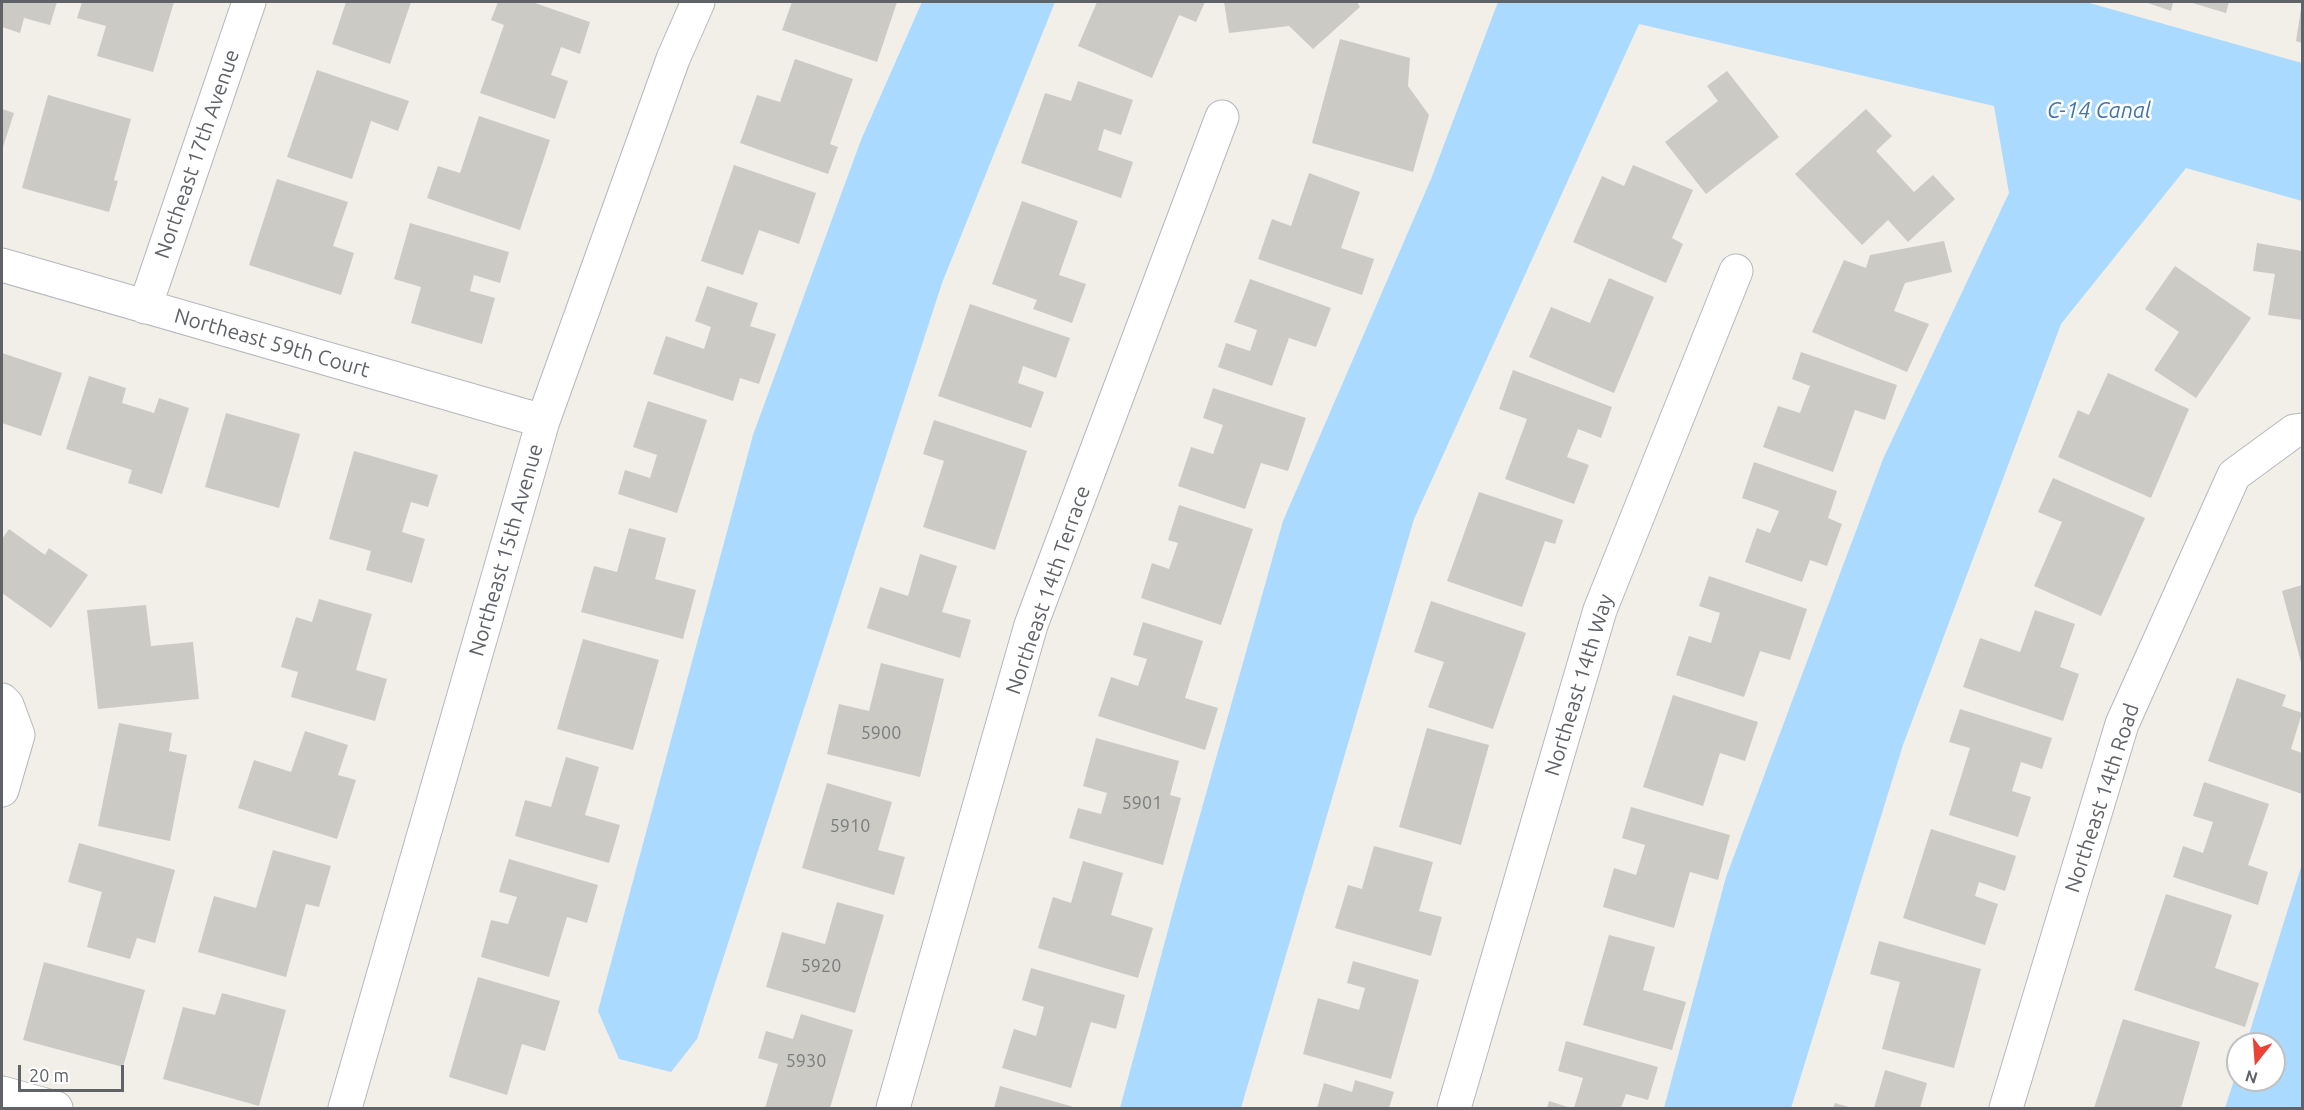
<!DOCTYPE html>
<html>
<head>
<meta charset="utf-8">
<style>
	body { margin:0 }
	#map { position:relative; width:2304px; height:1110px; overflow:hidden; background:#f1efe8; font-family:Ubuntu,sans-serif }
	canvas { display:block }
	.frame { position:absolute; inset:0; border:3px solid #5f6368; pointer-events:none }
	.north { position:absolute; left:2226px; top:1032px; width:60px; height:60px; box-sizing:border-box; background:#fff; border:2px solid #bfc1c3; border-radius:50%; rotate:197deg; font-size:16px; font-weight:700; line-height:24px; text-align:center; color:#5f6368 }
	.north::after { content:''; display:block; margin:auto; width:21px; height:27px; background:#ea4335; clip-path:polygon(50% 0,100% 100%,50% 72%,0 100%) }
	.scale { position:absolute; left:18px; top:1065px; width:106px; height:27px; box-sizing:border-box; border:3px solid #5f6368; border-top:0; padding-left:8px; font-size:18px; line-height:21px; white-space:nowrap; color:#5f6368; -webkit-text-stroke:4px #fff; paint-order:stroke }
</style>
</head>
<body>
<div id="map">
<canvas width="2304" height="1110"></canvas>
<div class="frame"></div>
<div class="north">N</div>
<div class="scale">20 m</div>
</div>
<script>
const context = document.querySelector('canvas').getContext('2d');
context.lineJoin = 'round';
function fill(path, color) { context.fillStyle = color; context.fill(path, 'evenodd'); }
const shape = rows => new Path2D(rows.map(r => 'M' + r).join(''));
function strokePath(path, color, width, dash) { context.strokeStyle = color; context.lineWidth = width; context.lineCap = dash ? 'butt' : 'round'; context.setLineDash(dash || []); context.stroke(path); }
function label(font, color, halo, rows, align = 'center') {
  context.font = font + ' Ubuntu,sans-serif'; context.lineWidth = 5; context.setLineDash([]); context.textBaseline = 'middle'; context.strokeStyle = halo; context.fillStyle = color; for (const [text, x, y, turn = 0] of rows) {
    context.save(); context.translate(x, y); context.rotate((+turn || 0) * Math.PI / 180); context.textAlign = isNaN(turn) ? turn : align; if (halo) context.strokeText(text, 0, 0); context.fillText(text, 0, 0); context.restore();
  }
}
fill(shape([
	[922,2,1055,2,942,283,697,1039,671,1072,619,1059,598,1011,753,435,861,140],
	[1498,2,2086,2,2302,63,2302,201,2186,168,2061,324,1903,745,1791,1108,1664,1108,1726,877,1883,459,2009,193,1994,106,1639,24,1414,519,1241,1108,1120,1108,1178,893,1283,521,1431,179],
	[2302,864,2302,1108,2225,1108,2238,1068,2238,1080,2274,1080,2274,1044,2246,1044]
]), '#aadaff');
fill(shape([
	[2,2,57,2,50,25,24,18,20,33,2,27],
	[82,2,174,2,153,72,97,56,106,26,77,18],
	[346,2,411,2,390,64,332,44],
	[498,2,532,2,590,22,580,54,561,47,551,75,568,81,555,119,480,93,504,25,491,20],
	[792,2,897,2,877,62,782,30],
	[1097,2,1205,2,1196,22,1179,15,1152,78,1078,46],
	[1224,2,1357,2,1360,7,1313,49,1289,26,1229,33],
	[2145,2,2173,2,2171,11],
	[2189,2,2229,2,2226,13],
	[2301,9,2302,9,2302,43,2296,41],
	[1340,39,1410,58,1408,86,1429,115,1413,172,1312,143],
	[795,59,853,79,830,144,838,147,828,174,740,143,757,95,780,102],
	[317,70,409,101,398,131,371,121,352,179,287,157],
	[1727,71,1779,137,1706,194,1665,142,1718,101,1707,86],
	[1078,81,1133,100,1121,135,1104,129,1098,150,1133,162,1121,198,1021,163,1045,93,1071,101],
	[48,95,131,119,114,180,118,181,109,212,22,188],
	[2,109,14,113,2,150],
	[1866,109,1892,136,1876,151,1914,192,1933,175,1955,199,1908,242,1888,220,1862,245,1795,174],
	[479,116,550,140,520,230,427,198,438,166,460,173],
	[734,165,816,193,799,244,759,230,743,275,701,261],
	[1633,165,1693,190,1672,238,1683,244,1666,283,1573,242,1602,176,1624,186],
	[1309,173,1360,192,1341,248,1374,259,1362,295,1258,259,1272,219,1291,226],
	[277,179,348,202,333,246,354,253,341,295,249,265],
	[1022,201,1078,221,1059,275,1086,284,1072,323,1033,309,1037,300,992,284],
	[410,223,509,252,500,283,474,275,470,291,495,298,482,344,411,323,421,287,394,279],
	[1944,241,1952,272,1905,283,1894,311,1929,324,1907,372,1812,332,1844,260,1866,268,1870,255],
	[2257,243,2302,251,2302,320,2268,315,2275,274,2253,271],
	[2175,266,2251,318,2196,398,2154,370,2179,332,2145,309],
	[1609,278,1654,297,1614,393,1529,357,1551,307,1590,323],
	[1250,279,1331,308,1316,347,1289,338,1272,386,1218,367,1226,343,1250,351,1257,330,1234,322],
	[707,286,758,303,750,326,776,334,759,384,740,378,733,401,653,374,666,336,704,349,711,327,695,321],
	[970,304,1070,338,1056,378,1023,366,1018,383,1044,392,1031,428,938,396],
	[1801,352,1897,385,1885,420,1855,410,1833,472,1763,447,1778,406,1800,413,1810,386,1792,379],
	[2,353,62,373,41,436,2,423],
	[1513,370,1612,407,1601,438,1578,429,1567,457,1589,465,1574,504,1505,479,1527,419,1499,409],
	[2108,373,2189,409,2151,498,2058,457,2078,410,2089,415],
	[89,376,126,388,122,403,154,413,159,398,189,408,162,494,128,483,132,470,66,449],
	[1213,388,1306,418,1288,471,1261,463,1245,509,1178,486,1191,447,1213,454,1223,425,1203,418],
	[648,401,707,420,677,513,618,494,625,470,650,478,657,455,633,447],
	[226,413,300,434,279,508,205,487],
	[934,420,1027,451,995,550,923,527,944,461,923,454],
	[354,451,438,475,428,507,411,502,402,532,425,539,412,583,366,570,371,551,329,539],
	[1754,462,1837,491,1828,518,1842,524,1827,566,1810,560,1802,582,1745,562,1757,528,1770,533,1779,511,1742,498],
	[2053,478,2145,518,2101,616,2034,586,2062,522,2038,512],
	[1479,492,1563,520,1555,544,1545,541,1522,607,1447,581],
	[1179,505,1253,529,1221,625,1141,598,1152,563,1169,569,1178,543,1168,540],
	[629,528,666,538,655,579,696,590,683,639,581,612,594,566,617,572],
	[9,529,45,555,49,548,88,575,51,628,2,593,2,539],
	[920,554,957,566,942,612,971,620,960,658,867,628,880,587,908,596],
	[1709,576,1807,609,1790,660,1760,651,1744,697,1676,675,1689,636,1711,643,1720,613,1699,606],
	[2302,585,2302,666,2282,591],
	[319,599,372,614,356,670,387,679,375,721,291,697,298,672,281,667,296,617,312,622],
	[1431,601,1526,633,1493,729,1428,707,1444,662,1414,652],
	[146,605,151,646,193,642,199,699,98,709,87,610],
	[2035,610,2075,624,2060,667,2079,674,2063,721,1963,687,1980,638,2020,652],
	[1143,622,1203,641,1185,698,1218,708,1205,750,1098,716,1111,677,1138,686,1147,659,1133,655],
	[583,639,659,660,633,750,557,729],
	[881,663,944,679,920,777,827,754,839,704,869,711],
	[2237,678,2286,695,2282,706,2302,713,2291,749,2302,753,2302,794,2208,761],
	[1673,695,1758,722,1745,761,1720,753,1703,806,1643,787],
	[1960,709,2052,738,2042,769,2021,762,2012,791,2031,797,2018,837,1949,815,1970,748,1949,742],
	[119,723,172,733,169,751,187,755,170,841,98,826],
	[1427,728,1489,745,1461,845,1399,827],
	[305,731,348,745,338,775,356,780,337,839,238,808,254,760,291,772],
	[1096,738,1179,761,1170,795,1181,798,1163,865,1069,838,1078,808,1101,814,1107,793,1083,786],
	[566,757,599,767,585,815,620,825,609,863,515,836,525,800,551,807],
	[2204,782,2269,804,2248,865,2268,872,2258,905,2173,877,2183,846,2203,853,2213,822,2193,816],
	[827,783,892,802,878,850,905,857,894,895,802,868],
	[1631,807,1730,835,1718,880,1690,872,1674,928,1603,907,1614,868,1636,875,1645,845,1622,838],
	[1931,829,2016,856,2005,891,1979,882,1975,896,1998,904,1985,945,1903,918],
	[79,843,175,870,155,943,137,938,130,959,87,947,102,892,68,882],
	[1374,846,1433,862,1419,911,1442,917,1431,956,1335,928,1348,885,1362,889],
	[273,850,331,866,319,907,306,904,286,977,198,952,214,896,256,908],
	[509,859,598,885,587,923,567,917,549,977,481,957,491,920,508,924,517,897,499,892],
	[1083,861,1123,873,1111,915,1153,928,1138,978,1038,948,1053,897,1071,903],
	[2166,894,2232,915,2215,968,2259,983,2245,1027,2134,990],
	[837,902,884,915,855,1013,766,987,782,932,825,944],
	[1609,935,1655,947,1643,990,1686,1002,1672,1050,1583,1025],
	[1879,941,1981,969,1954,1068,1882,1049,1900,982,1870,974],
	[1353,961,1419,980,1391,1079,1303,1054,1318,998,1359,1010,1365,988,1347,983],
	[44,962,145,990,123,1067,23,1040],
	[1031,968,1125,995,1116,1029,1091,1022,1071,1088,1002,1068,1014,1029,1036,1036,1044,1007,1022,1000],
	[478,977,560,1001,545,1051,522,1044,507,1095,449,1077],
	[222,993,286,1010,259,1106,163,1079,183,1007,215,1015],
	[801,1014,853,1030,830,1108,765,1108,778,1064,758,1058,766,1031,793,1039],
	[2123,1019,2200,1042,2181,1108,2094,1108],
	[1566,1041,1658,1067,1648,1100,1626,1094,1621,1108,1574,1108,1583,1078,1558,1071],
	[1885,1070,1927,1083,1920,1108,1874,1108],
	[1355,1080,1394,1092,1389,1108,1317,1108,1324,1083,1352,1092],
	[1000,1086,1077,1108,994,1108],
	[1549,1101,1571,1108,1547,1108],
	[1835,1103,1852,1108,1833,1108]
]), '#cccac5');
const minor = shape([
	[2,265,543,421],
	[145,307,249,2],
	[2,700,7,705,18,735,2,790],
	[2,1093,56,1108],
	[345,1108,543,421,673,59,698,2],
	[893,1108,1031,625,1222,117],
	[1454,1108,1600,610,1736,271],
	[2006,1108,2122,724,2234,475,2294,431,2302,430]
]);
strokePath(minor, '#b5b8bc', 35);
strokePath(minor, '#fff', 33);
label('18px', '#7a7d7f', null, [
	["5900",881,733],
	["5901",1142,803],
	["5910",850,826],
	["5920",821,966],
	["5930",806,1061]
]);
label('21px', '#5f6368', '#fff', [
	["Northeast 17th Avenue",197,154,-71],
	["Northeast 59th Court",272,343,16],
	["Northeast 15th Avenue",506,550,-74],
	["Northeast 14th Terrace",1048,590,-71],
	["Northeast 14th Way",1579,685,-73],
	["Northeast 14th Road",2102,798,-72]
]);
label('italic 22px', '#4174aa', '#fff', [
	["C-14 Canal",2099,111]
]);
</script>
</body>
</html>
